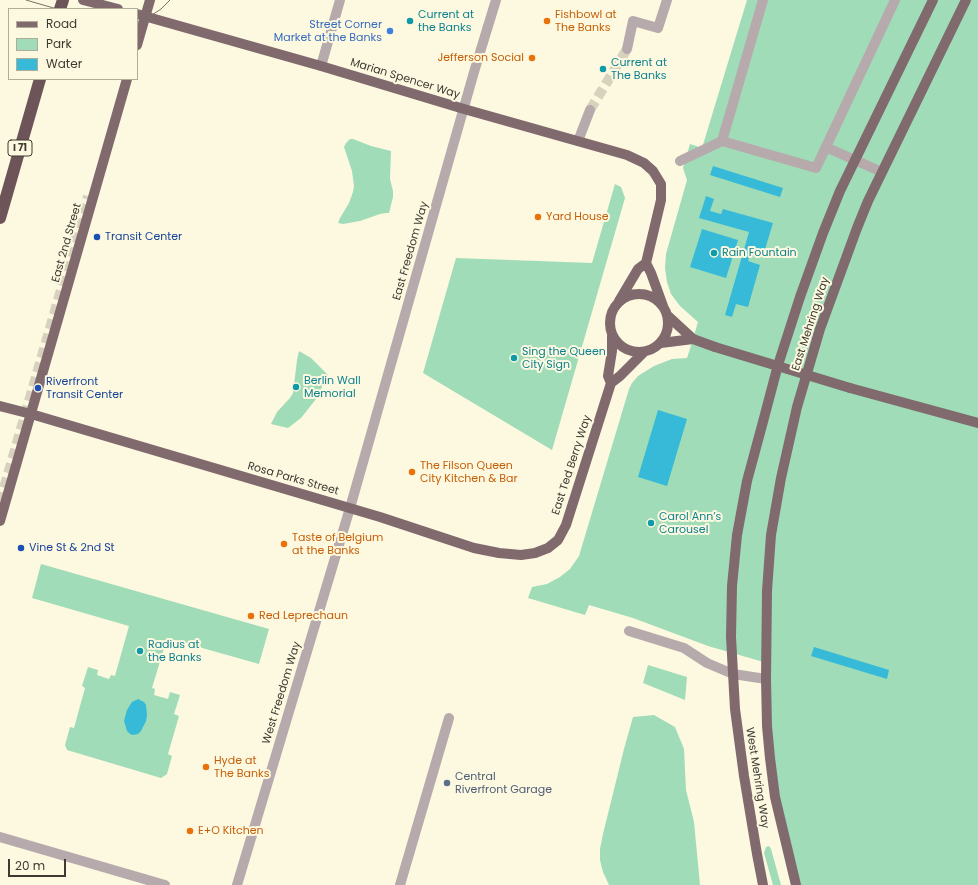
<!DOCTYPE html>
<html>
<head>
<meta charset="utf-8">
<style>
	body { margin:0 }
	#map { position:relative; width:978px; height:885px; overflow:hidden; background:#fdf8e0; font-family:Poppins,sans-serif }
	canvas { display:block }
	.legend { position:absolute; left:8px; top:8px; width:130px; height:72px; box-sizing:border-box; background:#fdf8e0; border:1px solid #b0ac9a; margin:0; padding:5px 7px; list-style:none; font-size:12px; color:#3c3a31 }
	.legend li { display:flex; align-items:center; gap:8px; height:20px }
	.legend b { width:20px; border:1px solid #b0ac9a }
	.scale { position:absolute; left:8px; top:859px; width:58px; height:18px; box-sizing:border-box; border:2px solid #3c3a31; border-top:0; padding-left:5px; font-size:12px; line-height:14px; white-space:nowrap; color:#3c3a31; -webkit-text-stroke:3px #fdf8e0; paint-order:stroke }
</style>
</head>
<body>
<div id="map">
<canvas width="978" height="885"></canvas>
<ul class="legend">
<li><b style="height:5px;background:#806a6e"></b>Road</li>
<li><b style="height:11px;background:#a0dcb7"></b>Park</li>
<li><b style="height:11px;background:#37bad7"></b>Water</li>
</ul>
<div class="scale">20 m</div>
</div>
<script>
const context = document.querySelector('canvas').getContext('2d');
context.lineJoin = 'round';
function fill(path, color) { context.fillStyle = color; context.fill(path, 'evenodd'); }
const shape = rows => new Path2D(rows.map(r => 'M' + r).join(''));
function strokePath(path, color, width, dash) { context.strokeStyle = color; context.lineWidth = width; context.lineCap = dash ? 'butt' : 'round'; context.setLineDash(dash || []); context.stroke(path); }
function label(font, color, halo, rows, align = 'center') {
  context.font = font + ' Poppins,sans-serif'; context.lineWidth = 4; context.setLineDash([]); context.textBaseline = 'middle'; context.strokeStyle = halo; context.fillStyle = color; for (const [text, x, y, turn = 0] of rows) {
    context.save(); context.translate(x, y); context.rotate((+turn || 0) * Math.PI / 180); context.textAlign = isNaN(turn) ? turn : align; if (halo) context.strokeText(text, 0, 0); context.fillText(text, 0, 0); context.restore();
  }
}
fill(shape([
	[747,0,978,0,978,885,796,885,775,797,767,663,708,646,633,618,589,605,585,615,528,598,532,587,547,584,560,577,570,569,579,556,629,389,632,383,638,376,654,366,672,359,687,358,689,352,698,322,680,306,671,294,667,282,665,268,666,254,687,180,683,168,690,144,702,148],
	[350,139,353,139,371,146,391,151,390,179,393,191,393,197,389,213,386,213,380,214,360,221,343,224,338,223,340,218,349,203,353,192,354,186,352,171,344,147,346,143],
	[615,184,621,187,625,198,552,450,423,373,456,258,592,263],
	[299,351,311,358,328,375,316,399,301,418,288,428,275,425,271,424,277,412,290,398,293,393,297,360],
	[41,564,269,629,259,664,167,638,152,688,155,689,154,695,168,699,170,692,180,695,174,714,179,716,168,754,172,756,167,774,161,778,67,750,65,745,70,727,74,728,85,688,82,686,88,667,98,670,97,675,109,679,111,675,115,676,129,626,32,598],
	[648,665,687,677,685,700,643,683],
	[654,715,675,727,684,749,686,790,694,822,700,885,609,885,603,872,600,860,600,849,603,834,624,749,633,717],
	[769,846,771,849,781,885,773,885,764,853,766,847]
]), '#a0dcb7');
fill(shape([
	[713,166,783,188,780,197,710,175],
	[706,196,714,199,710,211,721,214,723,209,773,223,763,256,751,252,748,261,760,265,748,307,736,304,732,317,725,315,749,232,699,218],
	[702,229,738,240,726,278,690,267],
	[658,410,687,419,667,486,638,477],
	[814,647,889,670,887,679,811,656],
	[138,699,144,702,146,705,147,715,146,721,141,731,138,734,133,735,130,734,127,731,124,721,127,710,130,705,132,702]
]), '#37bad7');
strokePath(shape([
	[590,110,627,49],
	[0,502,88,196]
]), '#d6d2bd', 10, [10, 5]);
strokePath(shape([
	[627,49,633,21,658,28,667,0],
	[321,66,340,0],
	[578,141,590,110],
	[722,141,816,168,895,0],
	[830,149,882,172],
	[680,161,722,141,763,0],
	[629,631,684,648,707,663,733,674,766,679],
	[0,837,165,885],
	[237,885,350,508,474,72,496,0],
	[400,885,449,718]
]), '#b7aaac', 10);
strokePath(shape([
	[83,0,118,9],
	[137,14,321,66,464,109,627,155,644,163,653,171,661,184,661,200,646,263,651,273,663,306],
	[137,45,150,0],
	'610 323a29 29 0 1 1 58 0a29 29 0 1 1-58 0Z',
	[619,301,638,269,646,263],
	[668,316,693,339,715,347],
	[661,343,693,339],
	[611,383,608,376,612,351,612,336],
	[850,388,978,423],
	[0,406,31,414,380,517,474,548,499,553,521,555,535,553,548,548,558,540,566,525,611,383,620,376,644,352],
	[0,521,127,79],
	[763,885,757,854,744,776,735,709,731,637,732,586,737,535,747,481,764,418,778,365,800,297,823,233,840,191,933,0],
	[796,885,775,797,770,758,767,726,766,679,767,591,771,535,781,478,797,407,820,329,857,228,868,201,966,0]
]), '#806a6e', 10);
strokePath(shape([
	[60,9,63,0],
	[0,218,40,79]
]), '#6c5458', 12);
strokePath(shape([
	[26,0,57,9],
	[137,22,149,17,161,9,170,0]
]), '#767365', 1);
strokePath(shape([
	[715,347,850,388]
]), '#806a6e', 10);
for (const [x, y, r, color] of [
	[410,21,4,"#0f9aa8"],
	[547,21,4,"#e8710a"],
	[390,31,4,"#3f7fe0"],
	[532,58,4,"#e8710a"],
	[603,69,4,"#0f9aa8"],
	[538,217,4,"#e8710a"],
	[97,237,4,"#1a4fb4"],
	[714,253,4,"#0f9aa8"],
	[514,358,4,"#0f9aa8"],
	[296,387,4,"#0f9aa8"],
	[38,388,4,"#1a4fb4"],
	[412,472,4,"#e8710a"],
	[651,523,4,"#0f9aa8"],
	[284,544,4,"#e8710a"],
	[21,548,4,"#1a4fb4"],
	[251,616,4,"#e8710a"],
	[140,651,4,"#0f9aa8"],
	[206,767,4,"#e8710a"],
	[447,783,4,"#5c6f8a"],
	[190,831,4,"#e8710a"]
]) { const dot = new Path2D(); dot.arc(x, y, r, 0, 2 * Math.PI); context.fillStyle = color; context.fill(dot); strokePath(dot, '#fdf8e0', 1.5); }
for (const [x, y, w] of [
	[20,148,24]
]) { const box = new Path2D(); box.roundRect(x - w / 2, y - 8, w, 16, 3); context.fillStyle = '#fdf8e0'; context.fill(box); strokePath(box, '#3c3a31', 1); }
label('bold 10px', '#3c3a31', null, [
	["I 71",20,148]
]);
label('11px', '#0d838f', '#fdf8e0', [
	["Current at",418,15],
	["the Banks",418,28],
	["Current at",611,63],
	["The Banks",611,76],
	["Rain Fountain",722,253],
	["Sing the Queen",522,352],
	["City Sign",522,365],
	["Berlin Wall",304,381],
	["Memorial",304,394],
	["Carol Ann’s",659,517],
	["Carousel",659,530],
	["Radius at",148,645],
	["the Banks",148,658]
], 'left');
label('11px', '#c56008', '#fdf8e0', [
	["Fishbowl at",555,15],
	["The Banks",555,28],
	["Jefferson Social",524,58,"right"],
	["Yard House",546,217],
	["The Filson Queen",420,466],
	["City Kitchen & Bar",420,479],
	["Taste of Belgium",292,538],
	["at the Banks",292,551],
	["Red Leprechaun",259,616],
	["Hyde at",214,761],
	["The Banks",214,774],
	["E+O Kitchen",198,831]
], 'left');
label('11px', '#366cbe', '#fdf8e0', [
	["Street Corner",382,25],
	["Market at the Banks",382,38]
], 'right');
label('11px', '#3c3a31', '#fdf8e0', [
	["Marian Spencer Way",405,79,17],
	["East 2nd Street",67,243,-74],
	["East Freedom Way",411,251,-74],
	["East Mehring Way",811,324,-72],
	["East Ted Berry Way",572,465,-72],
	["Rosa Parks Street",293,479,16],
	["West Freedom Way",282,693,-73],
	["West Mehring Way",757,778,81]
]);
label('11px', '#164399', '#fdf8e0', [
	["Transit Center",105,237],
	["Riverfront",46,382],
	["Transit Center",46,395],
	["Vine St & 2nd St",29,548]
], 'left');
label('11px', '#4e5e75', '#fdf8e0', [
	["Central",455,777],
	["Riverfront Garage",455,790]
], 'left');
</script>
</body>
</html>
